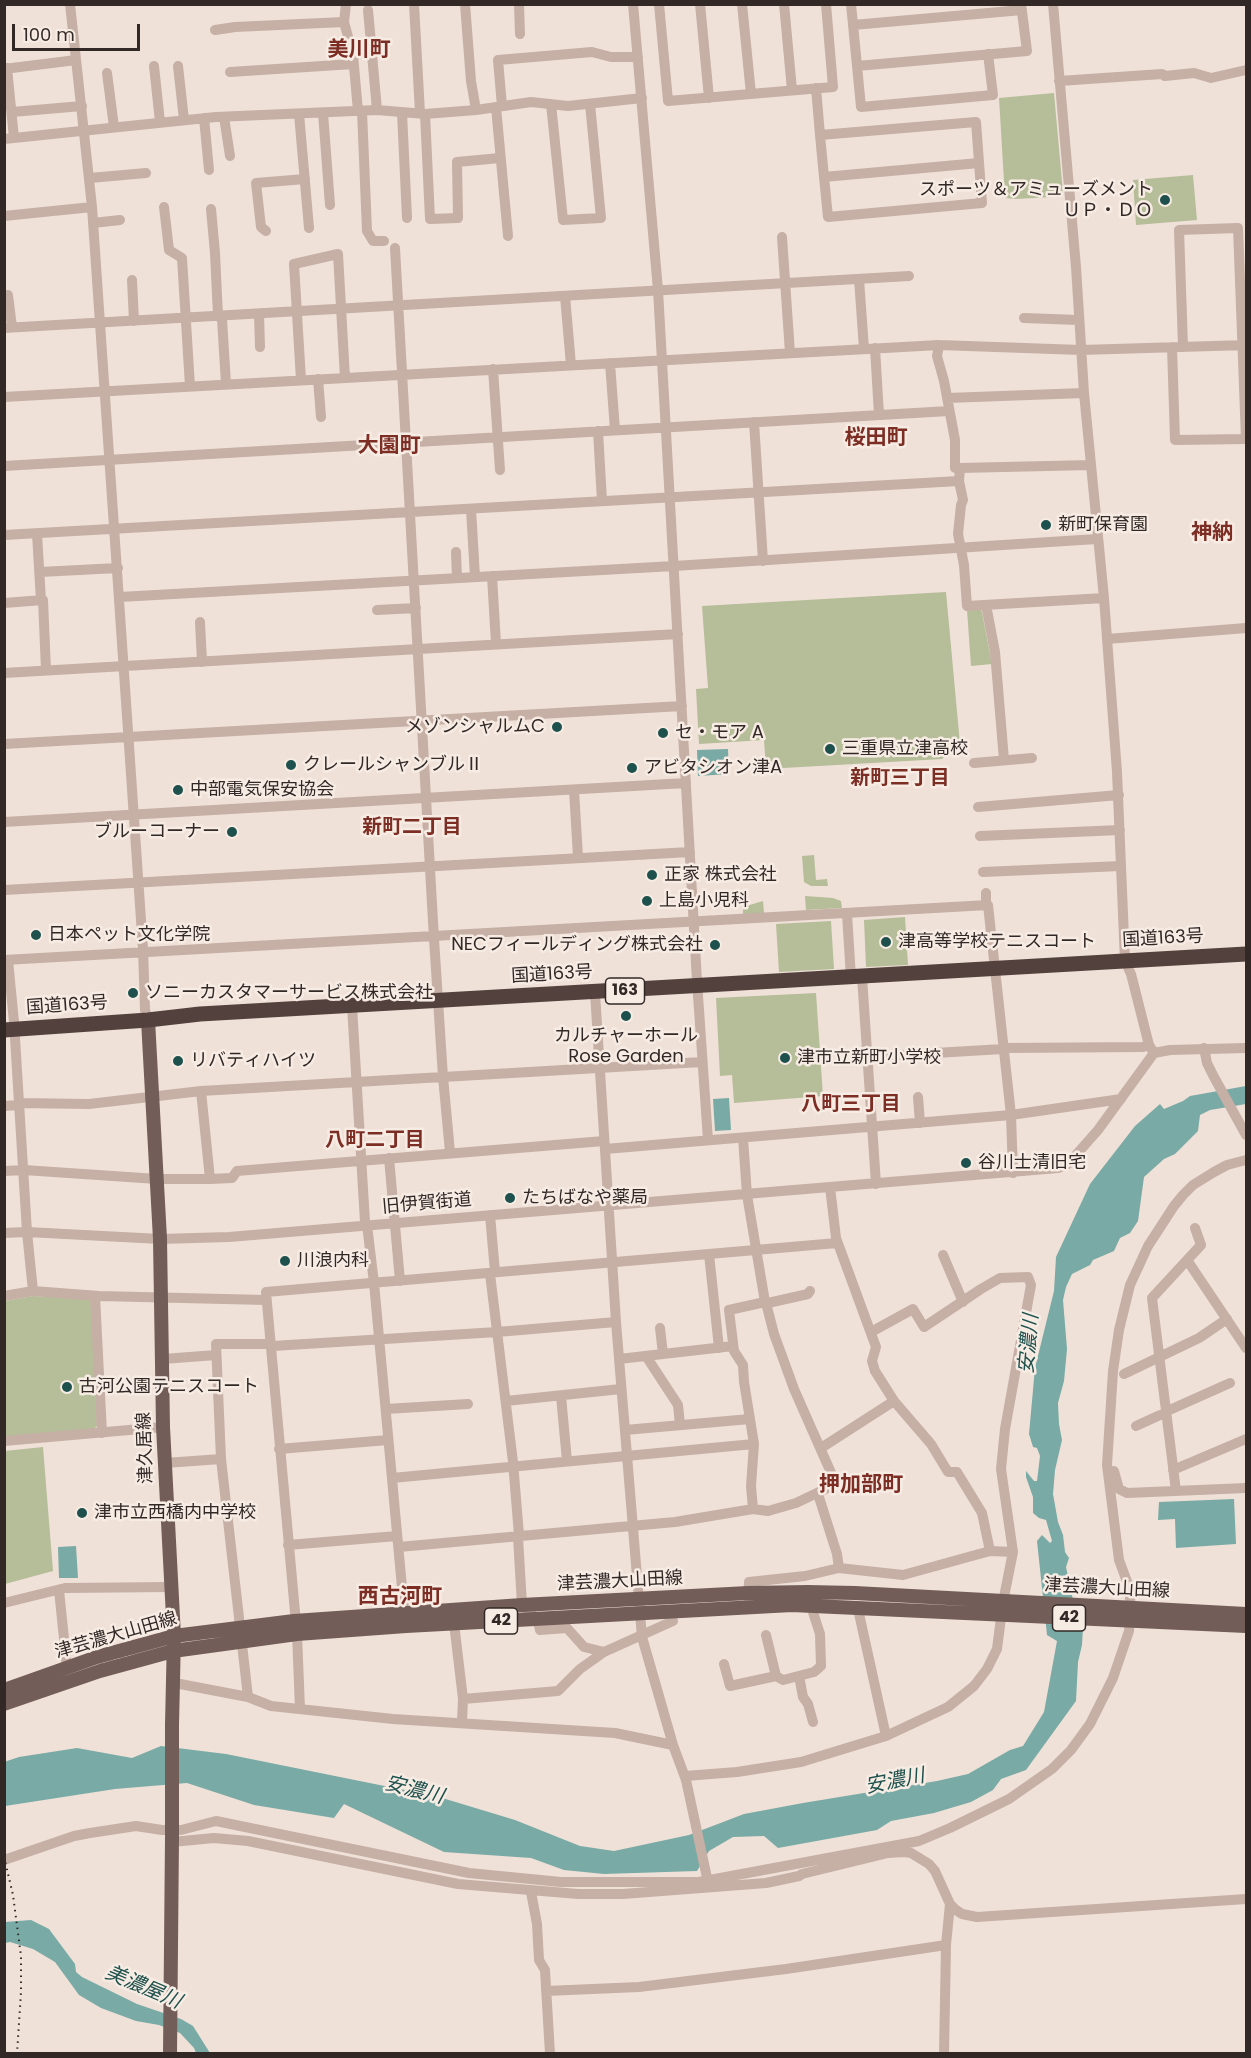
<!DOCTYPE html>
<html>
<head>
<meta charset="utf-8">
<style>
	body { margin:0 }
	#map { position:relative; width:1251px; height:2058px; overflow:hidden; background:#efe1d8; font-family:Poppins,sans-serif }
	canvas { display:block }
	.frame { position:absolute; inset:0; border:6px solid #322826; pointer-events:none }
	.scale { position:absolute; left:12px; top:24px; width:128px; height:27px; box-sizing:border-box; border:3px solid #322826; border-top:0; padding-left:8px; font-size:18px; line-height:21px; white-space:nowrap; color:#322826; -webkit-text-stroke:4px #f7ece4; paint-order:stroke }
</style>
</head>
<body>
<div id="map">
<canvas width="1251" height="2058"></canvas>
<div class="frame"></div>
<div class="scale">100 m</div>
</div>
<script>
const context = document.querySelector('canvas').getContext('2d');
context.lineJoin = 'round';
function fill(path, color) { context.fillStyle = color; context.fill(path, 'evenodd'); }
const shape = rows => new Path2D(rows.map(r => 'M' + r).join(''));
function strokePath(path, color, width, dash) { context.strokeStyle = color; context.lineWidth = width; context.lineCap = dash ? 'butt' : 'round'; context.setLineDash(dash || []); context.stroke(path); }
function label(font, color, halo, rows, align = 'center') {
  context.font = font + ' Poppins,"Noto Sans JP",sans-serif'; context.lineWidth = 5; context.setLineDash([]); context.textBaseline = 'middle'; context.strokeStyle = halo; context.fillStyle = color; for (const [text, x, y, turn = 0] of rows) {
    context.save(); context.translate(x, y); context.rotate((+turn || 0) * Math.PI / 180); context.textAlign = isNaN(turn) ? turn : align; if (halo) context.strokeText(text, 0, 0); context.fillText(text, 0, 0); context.restore();
  }
}
fill(shape([
	[1054,93,1063,193,1052,197,1016,199,1005,198,999,98],
	[1193,175,1197,220,1136,225,1133,180],
	[946,592,960,744,942,759,766,769,764,740,699,744,696,689,708,688,702,606],
	[967,610,981,610,982,612,992,664,971,666],
	[814,855,816,880,827,879,828,886,811,886,804,882,802,856],
	[805,896,833,898,841,901,842,908,806,910],
	[763,901,764,913,743,915,743,907],
	[905,917,908,965,866,967,864,920],
	[831,921,834,969,779,972,776,924],
	[816,993,823,1096,734,1103,732,1075,720,1076,716,998],
	[33,1296,88,1299,91,1301,97,1426,94,1429,5,1437,5,1301],
	[43,1447,53,1571,5,1584,5,1451]
]), '#b6bd99');
fill(shape([
	[728,749,729,774,698,776,697,750],
	[1246,1086,1246,1104,1210,1110,1200,1115,1198,1131,1175,1154,1164,1159,1144,1177,1138,1221,1130,1233,1120,1238,1114,1251,1093,1260,1090,1265,1072,1274,1066,1287,1063,1300,1067,1349,1064,1381,1058,1403,1059,1424,1062,1440,1055,1470,1053,1494,1058,1522,1063,1535,1065,1552,1069,1558,1066,1567,1073,1600,1083,1627,1082,1645,1078,1662,1076,1701,1026,1770,1001,1779,993,1790,971,1802,934,1813,891,1821,877,1830,778,1848,764,1836,733,1837,709,1851,697,1871,604,1874,564,1870,531,1858,444,1852,344,1804,334,1818,254,1805,187,1783,115,1789,5,1806,4,1762,19,1757,77,1748,132,1758,161,1746,226,1754,439,1797,515,1820,580,1846,614,1851,689,1835,744,1814,803,1803,937,1781,968,1774,1010,1750,1023,1746,1044,1712,1057,1641,1047,1635,1037,1541,1042,1535,1050,1543,1052,1541,1046,1520,1039,1518,1033,1513,1033,1497,1026,1477,1026,1471,1034,1481,1037,1481,1040,1456,1037,1448,1033,1447,1029,1434,1035,1368,1054,1291,1056,1257,1090,1184,1135,1126,1160,1104,1164,1109,1183,1101,1190,1096],
	[729,1098,731,1130,715,1131,713,1099],
	[1234,1499,1236,1544,1176,1548,1175,1519,1158,1520,1159,1502],
	[76,1546,78,1578,59,1578,58,1547],
	[31,1920,49,1929,75,1964,76,1972,82,1977,137,2004,181,2019,193,2026,210,2053,196,2053,194,2048,180,2033,159,2025,136,2021,101,2008,79,1995,55,1962,33,1949,10,1942,5,1943,5,1922]
]), '#79aaa5');
strokePath(shape([
	[70,4,92,207,143,949,145,1010,148,1020],
	[346,4,344,22,353,55,358,111],
	[414,4,420,113],
	[465,4,471,81,476,110],
	[519,4,520,34],
	[633,4,658,290,697,981,708,1140],
	[659,4,668,101,833,87,826,4],
	[700,4,709,98],
	[742,4,751,94],
	[784,4,792,90],
	[851,4,861,107,993,95,988,54],
	[1053,4,1076,267,1084,393,1104,598,1117,772,1125,961,1131,974,1149,1045,1154,1053],
	[368,10,377,110],
	[853,25,1022,10],
	[215,30,235,27,344,22],
	[154,66,160,122],
	[178,66,184,120],
	[857,66,1027,51,1021,4],
	[7,68,14,138],
	[4,69,76,60],
	[230,72,353,64],
	[107,73,114,127],
	[1059,81,1162,74,1165,76,1194,73,1211,78,1246,70],
	[816,88,820,135,824,177,828,217,982,203,976,122,820,135],
	[551,104,563,220,601,218,590,104],
	[502,106,498,60,592,52,611,57,638,57],
	[496,107,508,236],
	[362,111,367,231,373,241,384,241],
	[12,112,82,106],
	[323,113,330,205],
	[402,113,407,218],
	[299,114,309,228],
	[425,114,430,219,458,218,457,162,500,158],
	[224,117,230,156],
	[204,118,209,170],
	[4,139,216,117,377,110,425,114,476,110,531,102,568,106,642,98],
	[824,177,979,163],
	[90,178,146,173],
	[164,207,169,250,182,258,190,386],
	[211,209,215,253,218,316,222,319,226,384],
	[4,216,92,207],
	[93,223,120,220],
	[266,231,261,227,256,183,305,179],
	[782,237,790,353],
	[395,248,434,939,443,1077,450,1152],
	[859,279,864,349],
	[132,280,134,321],
	[8,295,12,327],
	[565,296,571,365],
	[259,314,260,347],
	[1024,318,1079,320],
	[4,328,909,276],
	[939,345,937,356,944,381,955,440,955,468,960,468],
	[1172,347,1175,440,1246,439,1238,228,1179,230,1183,346],
	[875,348,879,415],
	[610,363,615,430],
	[493,369,500,470],
	[318,379,321,417],
	[301,380,294,264,338,254,345,378],
	[4,397,939,345,1081,350,1246,345],
	[947,398,1084,393],
	[754,422,763,561],
	[598,431,602,501],
	[1091,465,960,468,959,481,963,500,961,505,958,534,964,565,967,606,1104,598],
	[4,466,949,411],
	[471,509,475,577],
	[37,534,41,601],
	[4,535,959,481],
	[456,552,457,578],
	[40,572,118,568],
	[492,576,496,644],
	[120,597,674,566,1097,539],
	[4,603,43,600,46,670],
	[986,605,995,652,1004,760],
	[377,610,416,608],
	[200,622,202,662],
	[1107,639,1246,628],
	[4,673,678,634],
	[4,744,682,706],
	[974,763,1032,758],
	[574,790,578,857],
	[978,807,1119,795],
	[4,822,686,783],
	[980,836,1120,830],
	[983,872,1121,866],
	[4,890,690,852],
	[986,893,986,905],
	[847,914,851,978],
	[4,960,988,905,1011,1115,1013,1173],
	[8,960,14,1022,27,1232,33,1291],
	[862,977,876,1184],
	[595,993,616,1322,642,1637,673,1745,686,1780],
	[352,1006,365,1222,367,1225,374,1283,405,1620],
	[1003,1048,1143,1047,1149,1045],
	[1204,1048,1207,1063,1214,1077,1246,1135],
	[867,1057,1003,1049],
	[201,1091,210,1179],
	[918,1097,920,1123],
	[19,1103,89,1104,201,1091,702,1062],
	[4,1106,19,1105],
	[743,1138,747,1195,765,1302],
	[605,1149,1011,1115,1121,1099],
	[389,1158,400,1281],
	[4,1171,24,1170,157,1179,210,1179,232,1178,237,1171,604,1141],
	[830,1187,836,1238,876,1347,872,1361,875,1371,894,1401,931,1444,948,1472,957,1472,982,1513,990,1551],
	[490,1215,495,1272],
	[4,1233,27,1232,160,1239,229,1237,1058,1168,1068,1164,1098,1130,1154,1053,1170,1050,1246,1048],
	[709,1254,719,1348],
	[943,1255,963,1302],
	[1187,1260,1246,1348],
	[490,1274,513,1462,519,1535],
	[4,1296,33,1291,99,1296,266,1300],
	[95,1296,102,1433],
	[660,1328,663,1354],
	[646,1356,678,1405,680,1425],
	[163,1359,216,1355],
	[619,1359,733,1346],
	[1124,1374,1199,1338,1227,1319],
	[561,1396,567,1461],
	[506,1401,621,1389],
	[386,1409,468,1404],
	[1165,1412,1230,1383],
	[1136,1426,1160,1415,1166,1415],
	[625,1430,750,1419],
	[4,1441,163,1427],
	[821,1448,894,1401],
	[279,1449,388,1440],
	[165,1463,221,1459],
	[1173,1470,1246,1439],
	[1114,1471,1119,1489,1127,1493,1246,1488],
	[392,1478,754,1444],
	[1176,1491,1152,1298,1201,1245,1195,1228],
	[818,1494,837,1554,839,1568],
	[753,1509,751,1486,754,1444,744,1382,743,1365,734,1351,729,1310,765,1302,768,1303,808,1294,810,1291],
	[518,1537,522,1605,537,1619,540,1630,567,1628,584,1647,604,1652],
	[288,1545,397,1536],
	[399,1547,675,1522,753,1509,768,1511,796,1503,836,1484,794,1389,774,1334,766,1303],
	[59,1590,67,1668],
	[748,1598,749,1582,805,1576,839,1568,903,1575,990,1551,1013,1552],
	[4,1603,65,1588,170,1587],
	[858,1609,886,1736],
	[454,1623,463,1699,462,1722],
	[766,1635,776,1676,783,1680,814,1672,821,1666,820,1634,811,1606],
	[724,1664,730,1686,776,1676],
	[799,1676,803,1697,808,1704,813,1722],
	[180,1684,248,1697,271,1706,393,1719,615,1733,673,1745],
	[248,1697,221,1459,216,1344,270,1344,273,1346,497,1332,616,1322],
	[463,1699,558,1691,580,1669,604,1652,673,1621],
	[300,1709,297,1634,266,1292,837,1243],
	[685,1776,737,1772,801,1762,886,1736,948,1707,974,1686,987,1669,997,1649,1003,1602,1013,1552,1001,1469,1005,1429,1031,1285,1028,1277,1000,1278,981,1289,924,1327,913,1309,871,1332],
	[172,1842,214,1838,248,1841,458,1884,578,1894,623,1894,766,1883,799,1876,802,1874,888,1853,904,1852,911,1853,929,1864,935,1871,950,1904,956,1910,962,1914,977,1917,1246,1899],
	[4,1860,74,1836,90,1833,136,1826,162,1830,181,1830,216,1821,469,1873,561,1882,699,1882,919,1841,950,1828,1009,1799,1052,1769,1071,1750,1090,1724,1113,1678,1129,1631,1131,1608,1129,1587,1119,1560,1107,1465,1113,1371,1119,1330,1130,1285,1148,1246,1174,1206,1183,1195,1193,1185,1214,1172,1227,1165,1246,1160],
	[531,1892,537,1924,539,1960,545,1970,550,2054],
	[546,1991,639,1987,786,1969,946,1945],
	[944,2054,946,1945,950,1904]
]), '#c6afa5', 10);
strokePath(shape([
	[148,1020,160,1239,163,1427,174,1636,172,1725],
	[4,1690,97,1657,174,1636,294,1621,522,1605,748,1593,808,1592,855,1593,1246,1614],
	[4,1704,100,1671,173,1651,297,1634,406,1626,792,1605,1246,1626],
	[170,2054,172,1838]
]), '#735d58', 14);
strokePath(shape([
	[4,1030,148,1020,200,1014,1246,954]
]), '#53413d', 15);
strokePath(shape([
	[4,1857,13,1895,21,1956,21,1992,17,2054]
]), '#322826', 2, [1.5, 4.5]);
strokePath(shape([
	[686,1780,709,1887]
]), '#c6afa5', 10);
strokePath(shape([
	[172,1838,172,1725]
]), '#735d58', 14);
for (const [x, y, r, color] of [
	[1165,200,6,"#1e514d"],
	[1046,525,6,"#1e514d"],
	[557,727,6,"#1e514d"],
	[663,733,6,"#1e514d"],
	[830,749,6,"#1e514d"],
	[291,765,6,"#1e514d"],
	[632,768,6,"#1e514d"],
	[178,790,6,"#1e514d"],
	[232,832,6,"#1e514d"],
	[652,875,6,"#1e514d"],
	[647,901,6,"#1e514d"],
	[36,935,6,"#1e514d"],
	[886,942,6,"#1e514d"],
	[715,945,6,"#1e514d"],
	[133,993,6,"#1e514d"],
	[626,1016,6,"#1e514d"],
	[785,1058,6,"#1e514d"],
	[178,1061,6,"#1e514d"],
	[966,1163,6,"#1e514d"],
	[510,1198,6,"#1e514d"],
	[285,1261,6,"#1e514d"],
	[67,1387,6,"#1e514d"],
	[82,1513,6,"#1e514d"]
]) { const dot = new Path2D(); dot.arc(x, y, r, 0, 2 * Math.PI); context.fillStyle = color; context.fill(dot); strokePath(dot, '#f7ece4', 2); }
for (const [x, y, w] of [
	[625,991,39],
	[1069,1618,33],
	[501,1621,33]
]) { const box = new Path2D(); box.roundRect(x - w / 2, y - 13, w, 26, 4.5); context.fillStyle = '#f7ece4'; context.fill(box); strokePath(box, '#322826', 1.5); }
label('bold 16px', '#322826', null, [
	["163",625,991],
	["42",1069,1618],
	["42",501,1621]
]);
label('18px', '#322826', '#f7ece4', [
	["スポーツ＆アミューズメント",1153,190,"right"],
	["ＵＰ・ＤＯ",1153,211,"right"],
	["新町保育園",1058,525],
	["メゾンシャルムC",545,727,"right"],
	["セ・モア A",675,733],
	["三重県立津高校",842,749],
	["クレールシャンブルⅡ",303,765],
	["アビタシオン津A",644,768],
	["中部電気保安協会",190,790],
	["ブルーコーナー",220,832,"right"],
	["正家 株式会社",664,875],
	["上島小児科",659,901],
	["日本ペット文化学院",48,935],
	["津高等学校テニスコート",898,942],
	["NECフィールディング株式会社",703,945,"right"],
	["ソニーカスタマーサービス株式会社",145,993],
	["カルチャーホール",626,1036,"center"],
	["Rose Garden",626,1057,"center"],
	["津市立新町小学校",797,1058],
	["リバティハイツ",190,1061],
	["谷川士清旧宅",978,1163],
	["たちばなや薬局",522,1198],
	["川浪内科",297,1261],
	["古河公園テニスコート",79,1387],
	["津市立西橋内中学校",94,1513]
], 'left');
label('18px', '#322826', '#f7ece4', [
	["国道163号",1163,939,-3],
	["国道163号",552,975,-3],
	["国道163号",67,1006,-4],
	["旧伊賀街道",427,1204,-5],
	["津久居線",146,1448,-92],
	["津芸濃大山田線",620,1582,-3],
	["津芸濃大山田線",1107,1589,3],
	["津芸濃大山田線",116,1636,-16]
]);
label('bold 20px', '#7c2d24', '#f7ece4', [
	["新町三丁目",900,779],
	["新町二丁目",412,828],
	["八町三丁目",851,1105],
	["八町二丁目",375,1141]
]);
label('italic 20px', '#1e514d', '#f7ece4', [
	["安濃川",1030,1344,-85],
	["安濃川",895,1782,-11],
	["安濃川",414,1791,14],
	["美濃屋川",143,1988,23]
]);
label('bold 21px', '#7c2d24', '#f7ece4', [
	["美川町",359,51],
	["桜田町",876,439],
	["大園町",389,447],
	["神納",1212,534],
	["押加部町",861,1486],
	["西古河町",400,1598]
]);
</script>
</body>
</html>
